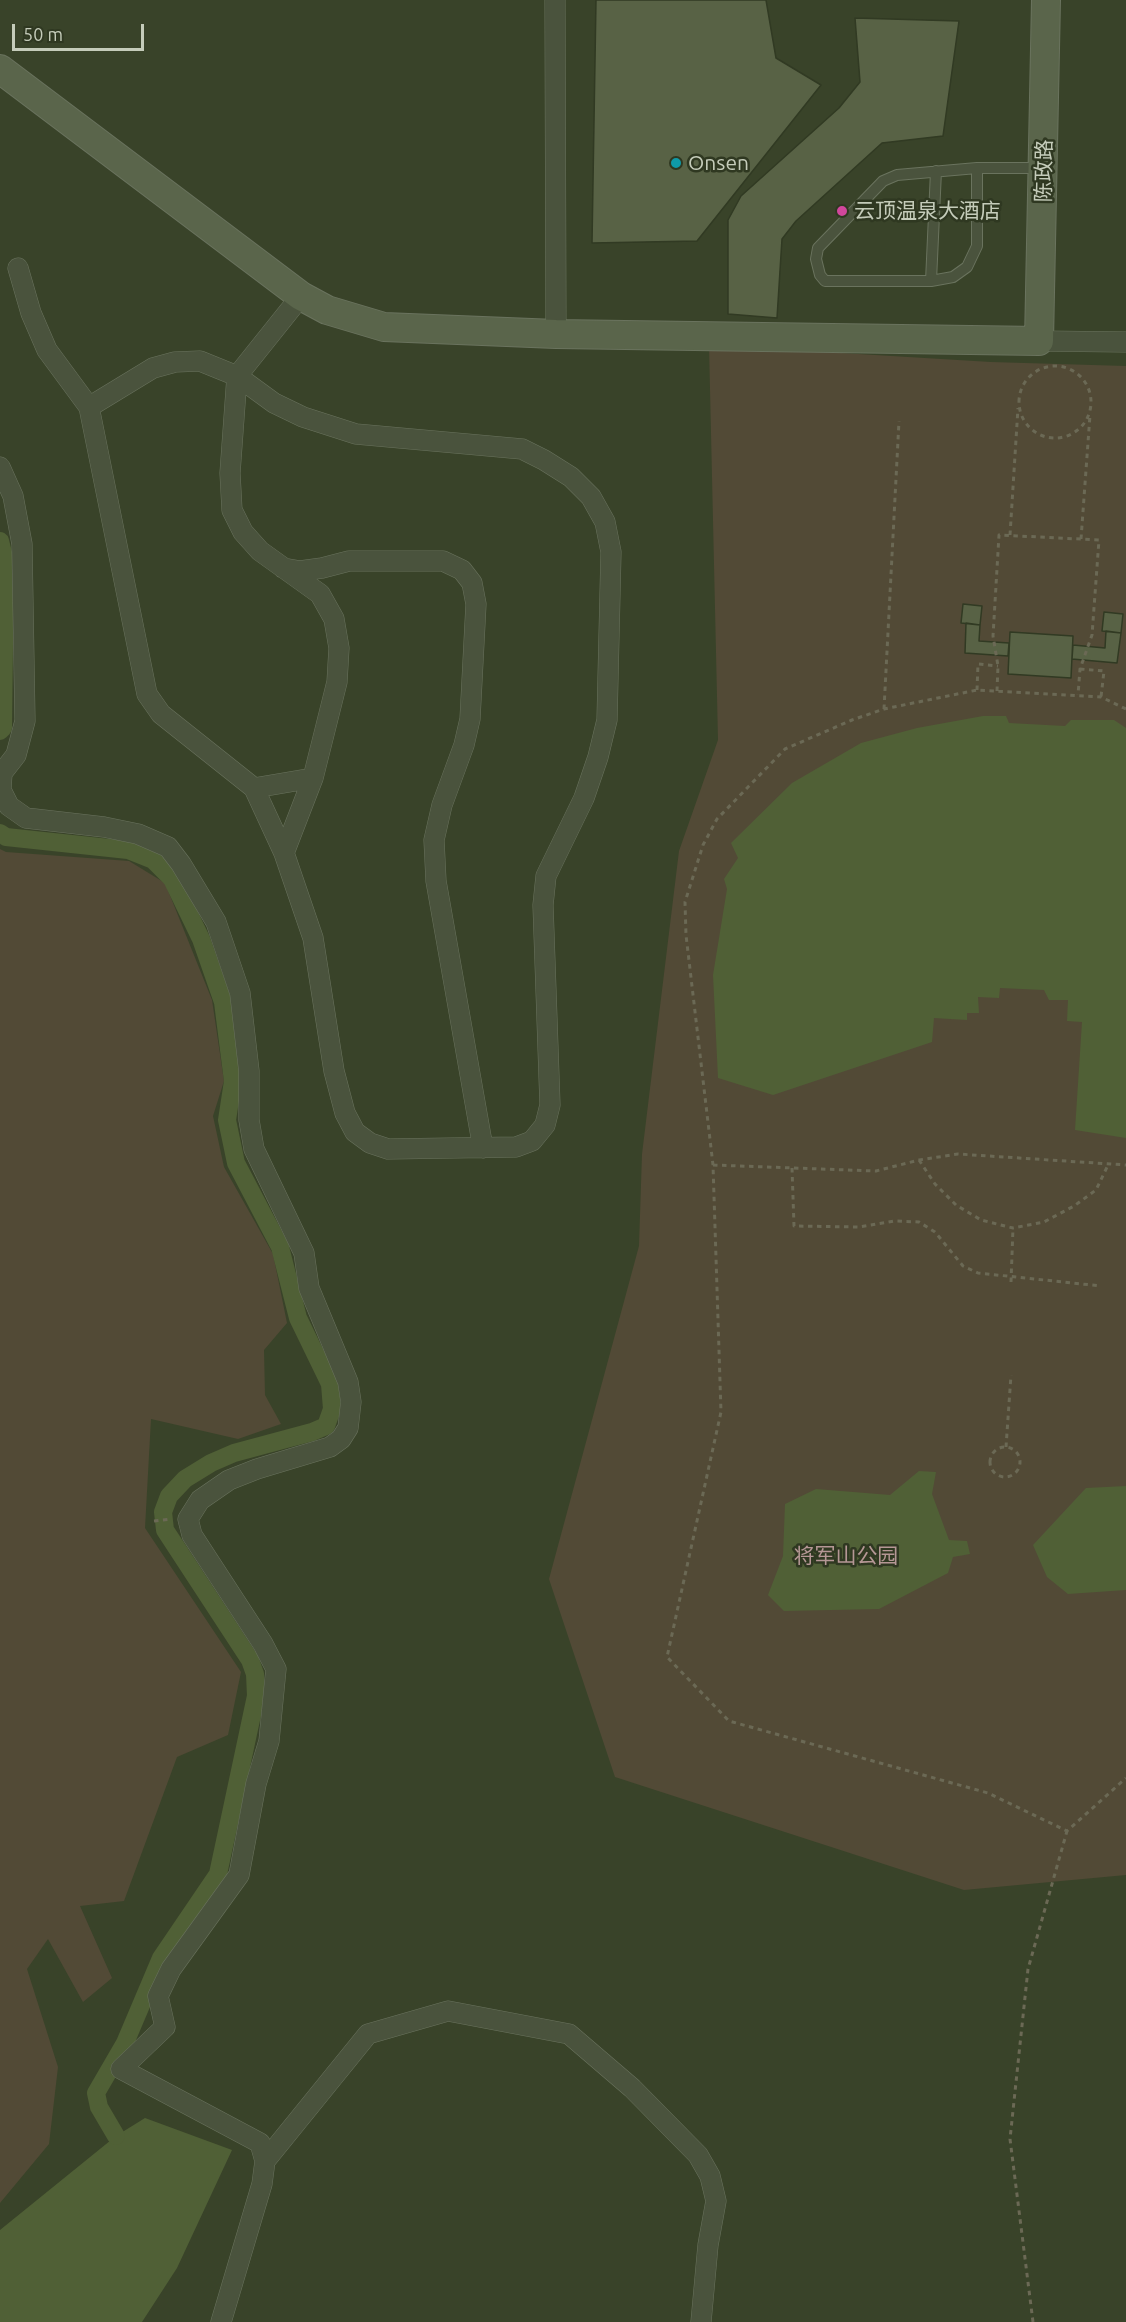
<!DOCTYPE html>
<html>
<head>
<meta charset="utf-8">
<style>
	body { margin:0 }
	#map { position:relative; width:1126px; height:2322px; overflow:hidden; background:#394329; font-family:Ubuntu,sans-serif }
	canvas { display:block }
	.scale { position:absolute; left:12px; top:24px; width:132px; height:27px; box-sizing:border-box; border:3px solid #c5ccba; border-top:0; padding-left:8px; font-size:18px; line-height:21px; white-space:nowrap; color:#c5ccba; -webkit-text-stroke:4px #2f3821; paint-order:stroke }
</style>
</head>
<body>
<div id="map">
<canvas width="1126" height="2322"></canvas>
<div class="scale">50 m</div>
</div>
<script>
const context = document.querySelector('canvas').getContext('2d');
context.lineJoin = 'round';
function fill(path, color) { context.fillStyle = color; context.fill(path, 'evenodd'); }
const shape = rows => new Path2D(rows.map(r => 'M' + r).join(''));
function strokePath(path, color, width, dash) { context.strokeStyle = color; context.lineWidth = width; context.lineCap = dash ? 'butt' : 'round'; context.setLineDash(dash || []); context.stroke(path); }
function label(font, color, halo, rows, align = 'center') {
  context.font = font + ' Ubuntu,"Noto Sans SC",sans-serif'; context.lineWidth = 5; context.setLineDash([]); context.textBaseline = 'middle'; context.strokeStyle = halo; context.fillStyle = color; for (const [text, x, y, turn = 0] of rows) {
    context.save(); context.translate(x, y); context.rotate((+turn || 0) * Math.PI / 180); context.textAlign = isNaN(turn) ? turn : align; if (halo) context.strokeText(text, 0, 0); context.fillText(text, 0, 0); context.restore();
  }
}
fill(shape([
	[709,345,991,362,1126,366,1126,1875,964,1890,615,1777,549,1579,639,1246,642,1154,679,851,718,740],
	[0,849,6,852,129,861,165,883,212,1000,224,1081,213,1116,224,1167,273,1254,287,1323,264,1350,265,1395,281,1424,238,1439,151,1419,145,1528,241,1672,228,1735,177,1757,124,1901,80,1906,112,1978,83,2002,48,1939,27,1969,58,2067,49,2144,0,2203]
]), '#524a36');
fill(shape([
	[983,716,1006,716,1009,723,1065,726,1071,720,1114,720,1126,728,1126,1138,1075,1130,1082,1022,1067,1021,1068,1000,1049,1000,1044,990,1000,988,999,998,978,997,979,1013,967,1013,967,1020,934,1018,932,1042,773,1095,718,1078,713,975,727,889,724,879,738,858,731,843,792,783,861,743,917,728],
	[919,1471,936,1472,932,1494,949,1540,967,1541,970,1554,953,1557,948,1573,879,1609,784,1611,768,1595,783,1556,785,1504,816,1489,890,1495],
	[1126,1486,1126,1590,1068,1594,1047,1577,1033,1545,1086,1488],
	[145,2118,232,2150,177,2268,142,2322,0,2322,0,2230,116,2136]
]), '#506036');
strokePath(shape([
	[0,541,5,561,3,728,0,731],
	[0,833,6,837,128,850,153,860,172,879,201,939,223,1002,233,1081,227,1120,236,1163,280,1247,298,1318,330,1384,332,1409,326,1426,312,1432,234,1453,211,1463,185,1479,169,1496,163,1512,165,1530,250,1660,255,1674,256,1696,218,1874,161,1958,125,2043,96,2093,99,2107,116,2136]
]), '#506036', 18);
const building = shape([
	[596,0,766,0,776,58,821,85,697,241,592,243,596,0],
	[855,18,959,21,943,136,882,143,796,221,782,239,777,318,728,314,728,220,741,196,839,108,860,82,855,18],
	[963,604,982,606,980,625,961,623,963,604],
	[1104,612,1123,614,1121,633,1102,631,1104,612],
	[966,623,980,625,979,641,1009,643,1008,656,965,653,966,623],
	[1106,631,1121,633,1117,663,1072,659,1073,645,1105,648,1106,631],
	[1010,632,1073,636,1071,678,1008,674,1010,632]
]);
fill(building, '#586245');
strokePath(building, '#313a23', 1.5);
const lane = shape([
	[977,168,977,246,967,267,953,277,931,281,825,281,820,275,816,259,818,248,883,181,897,175,977,168],
	[977,168,1041,168],
	[931,281,936,171]
]);
const street = shape([
	[555,0,556,334],
	[18,268,31,313,47,350,89,407,147,694,161,714,254,788,284,853,313,938,334,1071,345,1113,355,1132,370,1143,388,1149,516,1147,532,1141,545,1125,550,1105,543,905,546,876,584,798,598,757,607,720,611,552,605,522,591,497,571,477,544,460,522,449,356,434,303,417,274,403,237,376,200,361,175,362,153,368,89,407],
	[1039,341,1126,342],
	[0,467,13,496,22,544,25,721,16,755,2,773,1,790,9,806,26,818,104,827,138,834,168,847,181,864,216,922,240,993,249,1071,249,1120,254,1149,304,1253,309,1288,348,1382,351,1402,348,1428,341,1439,330,1447,257,1469,229,1480,200,1500,188,1519,192,1535,263,1644,276,1669,269,1741,256,1784,239,1875,171,1969,158,1996,165,2027,121,2069,260,2143,265,2161,262,2184,221,2322],
	[283,568,300,571,322,568,349,561,443,561,462,570,472,583,476,604,470,719,464,745,442,805,434,840,436,881,483,1148],
	[254,788,313,778],
	[284,853,313,778,337,682,339,648,334,619,320,594,260,551,243,532,232,510,230,473,237,376,301,296],
	[265,2161,368,2034,448,2011,569,2034,632,2088,698,2155,710,2176,716,2201,708,2245,701,2322]
]);
const secondary = shape([
	[0,69,301,296,327,310,384,327,556,334,1039,341,1046,0]
]);
strokePath(lane, '#6a735e', 12);
strokePath(street, '#6a735e', 21);
strokePath(secondary, '#6a735e', 30);
strokePath(shape([
	'1019 402a36 36 0 1 1 72 0a36 36 0 1 1-72 0Z',
	[1010,535,1018,408],
	[1081,539,1090,415],
	[1080,669,1104,671,1101,697],
	[977,690,978,664,998,666],
	[997,691,998,666,993,636,999,535,1099,540,1092,635,1080,669,1078,695],
	[884,709,899,421],
	[1126,709,1101,697,977,690,884,709,852,720,785,749,717,819,703,845,685,902,686,935,713,1165,721,1412,667,1657,729,1721,988,1793,1067,1831,1126,1778],
	[919,1160,935,1184,956,1205,981,1220,1013,1228,1044,1222,1074,1206,1096,1190,1109,1163],
	[713,1165,876,1171,919,1160,958,1154,1126,1165],
	[792,1168,794,1226,859,1227,895,1221,919,1222,935,1232,963,1266,978,1273,1101,1286],
	[1011,1282,1013,1228],
	[1006,1447,1011,1375],
	'990 1462a15 15 0 1 1 30 0a15 15 0 1 1-30 0Z',
	[154,1521,171,1519],
	[1033,2322,1010,2139,1028,1969,1067,1831]
]), '#6b6955', 3, [4.5, 4.5]);
strokePath(lane, '#4a533d', 10);
strokePath(street, '#4a533d', 20);
strokePath(secondary, '#5a654b', 28);
for (const [x, y, r, color] of [
	[676,163,6,"#0f9aa8"],
	[842,211,6,"#d1479c"]
]) { const dot = new Path2D(); dot.arc(x, y, r, 0, 2 * Math.PI); context.fillStyle = color; context.fill(dot); strokePath(dot, '#2f3821', 2); }
label('21px', '#c5ccba', '#2f3821', [
	["Onsen",688,163],
	["云顶温泉大酒店",854,211]
], 'left');
label('21px', '#c5ccba', '#2f3821', [
	["陈政路",1044,171,-89]
]);
label('21px', '#b59795', '#2f3821', [
	["将军山公园",846,1556]
]);
</script>
</body>
</html>
